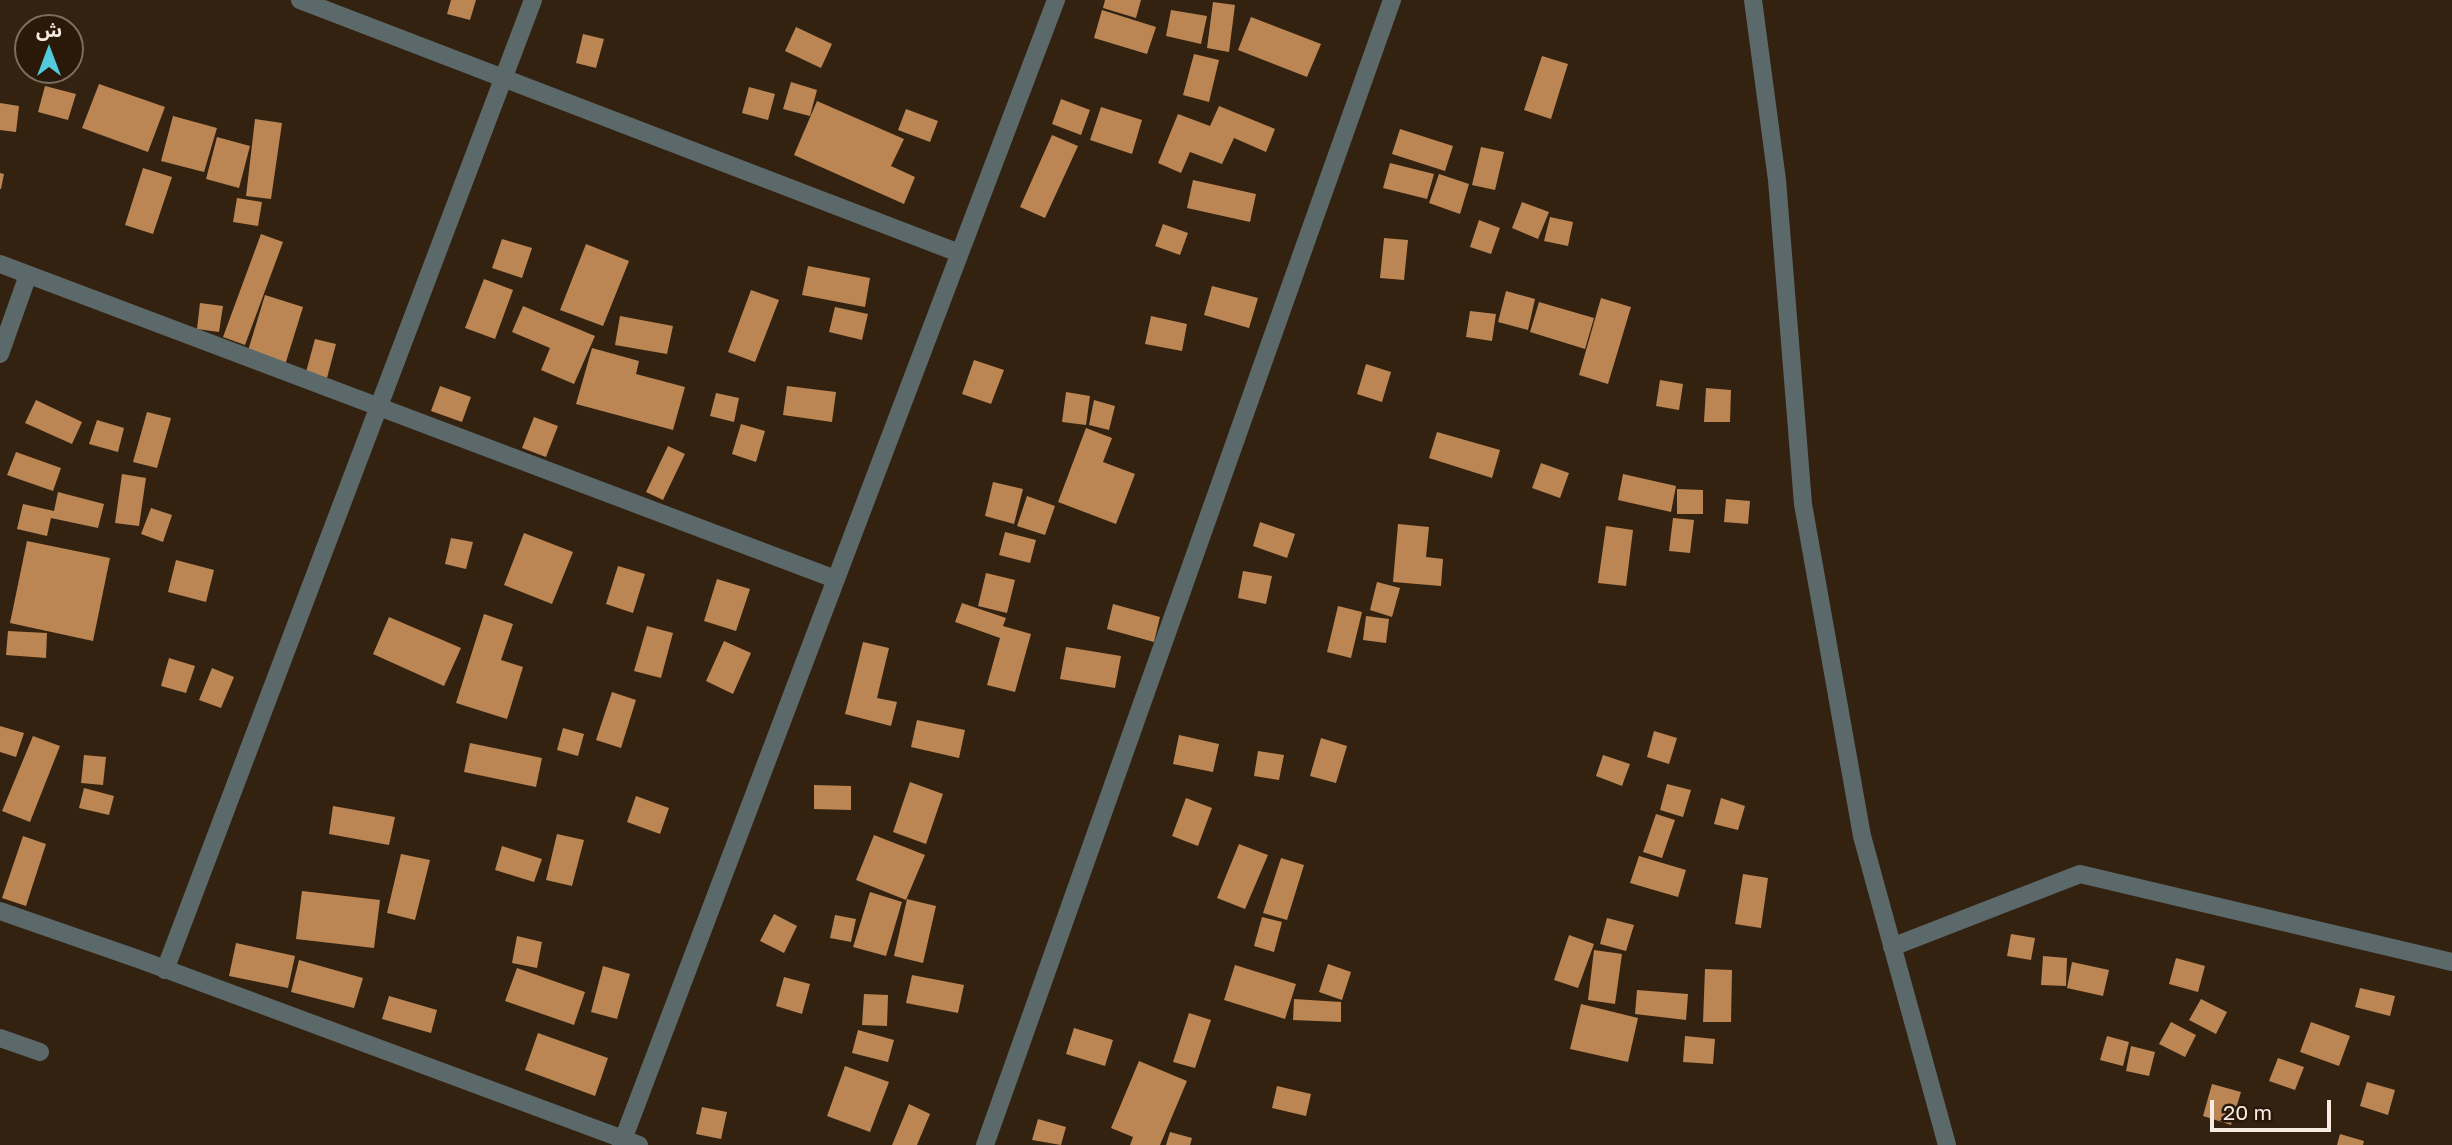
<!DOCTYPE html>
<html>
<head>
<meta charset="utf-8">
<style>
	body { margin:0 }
	#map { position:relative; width:2452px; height:1145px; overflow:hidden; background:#342211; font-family:"Golos Text","Noto Sans Arabic",sans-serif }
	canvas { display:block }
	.north { position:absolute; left:14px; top:14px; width:70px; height:70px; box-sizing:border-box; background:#2a1908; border:2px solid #7c6d5f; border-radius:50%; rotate:0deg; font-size:19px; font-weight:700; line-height:28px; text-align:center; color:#f8ece2 }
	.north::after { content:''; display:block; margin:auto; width:24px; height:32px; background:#54cadd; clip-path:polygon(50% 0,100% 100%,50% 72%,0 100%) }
	.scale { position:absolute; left:2210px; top:1100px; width:121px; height:32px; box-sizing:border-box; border:4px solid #f8ece2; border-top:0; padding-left:9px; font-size:21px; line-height:24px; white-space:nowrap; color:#f8ece2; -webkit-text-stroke:5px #2a1908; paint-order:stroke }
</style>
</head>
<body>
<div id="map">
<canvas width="2452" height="1145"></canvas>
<div class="north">ش</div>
<div class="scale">20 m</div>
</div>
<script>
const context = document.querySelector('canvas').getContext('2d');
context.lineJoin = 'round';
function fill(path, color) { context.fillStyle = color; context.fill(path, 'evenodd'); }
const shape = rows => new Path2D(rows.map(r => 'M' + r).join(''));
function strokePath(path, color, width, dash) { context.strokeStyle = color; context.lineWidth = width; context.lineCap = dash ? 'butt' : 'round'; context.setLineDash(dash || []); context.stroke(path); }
fill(shape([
	[451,0,476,0,470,20,447,14],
	[1105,0,1141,0,1136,18,1103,8],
	[1213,2,1235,5,1229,52,1207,48],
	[1102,10,1156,27,1147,54,1094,38],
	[1171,10,1207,16,1201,44,1166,36],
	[1251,17,1321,44,1307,77,1238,50],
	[796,27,832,44,821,68,785,51],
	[583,34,604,39,596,68,576,63],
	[1194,54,1219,60,1209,102,1183,95],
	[1542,56,1568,64,1551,119,1524,110],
	[791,82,817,90,810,116,783,109],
	[99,84,165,107,148,152,82,128],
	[45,86,76,94,68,120,38,112],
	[749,87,775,94,768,120,742,113],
	[1061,99,1090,110,1081,135,1052,124],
	[817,101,904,139,891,166,915,177,904,204,794,155],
	[0,103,19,106,16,132,0,130],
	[1219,106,1275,129,1266,152,1234,138,1222,164,1190,152,1181,173,1158,163,1178,114,1210,126],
	[1101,107,1142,120,1132,154,1090,140],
	[906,109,938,121,930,142,898,130],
	[173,116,217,128,204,172,161,161],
	[255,119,282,123,271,199,246,196],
	[1400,129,1453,146,1445,171,1392,154],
	[1052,135,1078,146,1045,218,1020,207],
	[217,137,250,146,239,188,206,179],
	[1481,147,1504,152,1495,190,1472,185],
	[1390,163,1434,174,1427,199,1383,188],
	[143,168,172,177,153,234,125,225],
	[0,173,4,174,1,189,0,189],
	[1439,174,1469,184,1460,214,1429,203],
	[1193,180,1256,194,1250,222,1187,208],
	[237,198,262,202,258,226,233,222],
	[1522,202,1549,212,1538,239,1512,228],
	[1550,217,1573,222,1568,246,1544,241],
	[1479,220,1500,228,1491,254,1470,247],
	[1163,224,1188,233,1180,255,1155,246],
	[261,234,283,242,245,345,223,337],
	[1384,238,1408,240,1404,280,1380,278],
	[502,239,532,248,522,278,492,268],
	[586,244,629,261,603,326,560,310],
	[808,266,870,278,865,307,802,295],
	[484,279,513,290,495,339,465,328],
	[1212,286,1258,298,1249,328,1204,315],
	[751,290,779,300,755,362,728,352],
	[1506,291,1535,299,1528,330,1498,322],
	[265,295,303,307,285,365,247,354],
	[1601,298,1631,307,1608,384,1579,375],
	[1539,302,1594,318,1585,349,1530,332],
	[200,303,223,306,219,332,197,329],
	[523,306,595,336,574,384,541,370,550,348,512,332],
	[835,307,868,314,862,340,829,332],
	[1470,311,1496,314,1492,341,1466,337],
	[620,316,673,326,667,354,615,345],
	[1151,316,1187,324,1182,351,1145,344],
	[315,339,336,344,327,378,306,372],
	[592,348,639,361,636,374,685,387,673,430,576,404],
	[974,360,1004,370,991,404,962,394],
	[1366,364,1391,372,1382,402,1357,394],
	[1660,380,1683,384,1679,410,1656,406],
	[440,386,471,397,462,422,431,411],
	[787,386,836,392,832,422,783,415],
	[1706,388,1731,390,1730,422,1704,422],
	[1066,392,1090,396,1086,425,1062,422],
	[716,393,739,398,734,422,710,416],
	[36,400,82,422,72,444,25,423],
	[1094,400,1115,406,1109,430,1089,425],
	[147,412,171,418,157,468,133,462],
	[534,417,558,426,546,457,522,448],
	[97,420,124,428,118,452,89,444],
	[741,424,765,431,756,462,732,454],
	[1086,428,1112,438,1103,462,1135,474,1116,524,1058,502],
	[1437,432,1500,450,1492,478,1429,458],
	[668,446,685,454,663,500,646,492],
	[16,452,61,468,53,491,7,475],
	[1541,463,1569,473,1560,498,1532,488],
	[122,474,146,478,139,526,115,523],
	[1623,474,1676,486,1671,512,1618,500],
	[993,482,1023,489,1014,524,985,516],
	[1677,489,1703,490,1703,514,1677,514],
	[58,492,104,504,98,528,51,518,47,536,17,529,23,504,54,511],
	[1027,496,1055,506,1045,535,1017,526],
	[1726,499,1750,501,1748,524,1724,522],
	[151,508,172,515,163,542,141,534],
	[1673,518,1694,520,1690,553,1669,551],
	[1260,522,1295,534,1287,558,1253,546],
	[1398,524,1429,527,1426,557,1443,559,1441,586,1393,582],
	[1606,526,1633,530,1626,586,1598,583],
	[1005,532,1036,540,1030,563,999,555],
	[524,533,573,552,552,604,504,585],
	[451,538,473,542,466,569,445,564],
	[27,541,110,558,93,641,10,623],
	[176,560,214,570,206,602,168,592],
	[618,566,645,574,633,613,606,604],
	[1243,571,1272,576,1266,604,1238,598],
	[986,573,1015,580,1007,613,978,606],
	[717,579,750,589,736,631,704,621],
	[1377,582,1400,588,1392,617,1370,610],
	[962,603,1006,618,1003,626,1031,634,1015,692,987,685,1000,638,955,622],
	[1113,604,1160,617,1154,642,1107,629],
	[1338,606,1362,612,1351,658,1327,652],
	[484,614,513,624,501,660,523,667,507,719,456,703],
	[1366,616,1389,619,1386,643,1363,640],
	[389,617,461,648,444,686,373,654],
	[647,626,673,633,661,678,634,671],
	[8,631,47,633,46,658,6,655],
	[724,641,751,653,733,694,706,681],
	[863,642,889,648,877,698,897,702,891,726,845,714],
	[1066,647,1121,656,1115,688,1060,679],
	[169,658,195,666,186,693,161,686],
	[212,668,234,677,221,708,199,700],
	[612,692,636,700,621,748,596,740],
	[917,720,965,730,959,758,911,747],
	[0,726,24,733,16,757,0,752],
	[563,728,584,734,578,756,557,750],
	[1654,731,1677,738,1669,764,1647,757],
	[1179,735,1219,744,1213,772,1173,764],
	[33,736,60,746,30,822,2,811],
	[1321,738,1347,746,1336,783,1310,776],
	[470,743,542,758,536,787,464,772],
	[1258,751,1284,755,1279,780,1254,776],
	[84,755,106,757,103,785,81,783],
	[1603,755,1630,764,1622,786,1596,776],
	[910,782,943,794,926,844,893,832],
	[1667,784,1691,790,1683,817,1660,810],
	[814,785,851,786,851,810,814,809],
	[84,788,114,796,109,815,79,808],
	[636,796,669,808,660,834,627,822],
	[1186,798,1212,808,1198,846,1172,836],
	[1721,798,1745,806,1738,830,1714,824],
	[333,806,395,817,389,845,329,834],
	[1656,814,1675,820,1662,858,1643,852],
	[557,834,584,840,572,886,546,880],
	[874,835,925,855,906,900,856,880],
	[23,836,46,844,26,906,2,898],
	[1239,844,1268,855,1245,909,1217,898],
	[502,846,542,859,534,882,495,870],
	[401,854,430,860,415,920,387,913],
	[1639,856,1686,870,1678,897,1630,883],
	[1281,858,1304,865,1287,920,1263,913],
	[1743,874,1768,878,1761,928,1735,924],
	[302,891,380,900,374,948,296,939],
	[870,892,902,902,886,956,853,947],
	[907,899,936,906,923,963,894,956],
	[774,914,797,926,784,953,760,941],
	[835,915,856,919,851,942,830,938],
	[1262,917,1282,922,1274,952,1254,946],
	[1607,918,1634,925,1626,951,1600,944],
	[2011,934,2035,938,2031,960,2007,956],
	[1569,935,1594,944,1578,988,1554,980],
	[517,936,542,942,537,968,512,963],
	[236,943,295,956,288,988,229,976],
	[1594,950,1622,954,1615,1004,1588,1000],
	[2043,956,2067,958,2066,986,2041,985],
	[2176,958,2205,966,2198,992,2169,984],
	[299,960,363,978,354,1008,291,992],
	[2072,962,2109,970,2103,996,2067,988],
	[1328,964,1351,972,1342,1000,1319,992],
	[1235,965,1296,984,1285,1019,1224,1000],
	[603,966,630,974,617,1019,591,1012],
	[517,968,585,992,574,1025,505,1001],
	[1705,969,1732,970,1731,1022,1703,1022],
	[912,975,964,985,958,1013,906,1003],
	[784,977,810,984,802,1014,776,1006],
	[2360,988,2395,996,2390,1016,2355,1007],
	[1637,990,1688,994,1686,1020,1635,1014],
	[864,994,888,995,887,1026,862,1025],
	[389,996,437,1010,431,1033,382,1019],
	[1294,999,1341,1002,1341,1022,1293,1020],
	[2201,999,2227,1012,2216,1034,2189,1020],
	[1581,1004,1638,1018,1628,1062,1570,1049],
	[1189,1013,1211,1020,1195,1068,1173,1062],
	[2171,1022,2196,1035,2185,1057,2159,1044],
	[2311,1022,2350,1036,2339,1066,2300,1052],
	[1074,1028,1113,1040,1105,1066,1066,1054],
	[858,1030,894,1040,888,1062,852,1053],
	[538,1033,608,1058,595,1096,525,1070],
	[1685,1036,1715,1039,1713,1064,1683,1062],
	[2107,1036,2129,1042,2123,1066,2100,1060],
	[2131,1046,2155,1052,2149,1076,2126,1071],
	[2278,1058,2304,1067,2295,1090,2269,1081],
	[1139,1061,1187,1081,1160,1145,1130,1145,1133,1137,1111,1128],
	[845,1066,889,1082,870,1132,827,1116],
	[2367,1082,2395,1090,2388,1115,2360,1106],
	[2212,1084,2241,1092,2231,1125,2203,1116],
	[1277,1086,1311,1094,1306,1116,1272,1108],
	[909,1104,930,1114,917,1145,892,1145],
	[702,1107,727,1112,721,1139,696,1134],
	[1038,1119,1066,1127,1061,1145,1032,1140],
	[1170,1132,1192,1138,1190,1145,1166,1145],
	[2340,1134,2364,1141,2363,1145,2337,1145]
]), '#bb8653');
strokePath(shape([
	[300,0,959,253],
	[1753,0,1777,180,1803,504,1862,836,1947,1145],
	[0,264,835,579],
	[0,354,28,275],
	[0,911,141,960,639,1145],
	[1892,947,2080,874,2452,962],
	[165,970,533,0],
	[0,1038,40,1052],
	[621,1145,1056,0],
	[985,1145,1392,0]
]), '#5b696b', 18);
</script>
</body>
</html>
